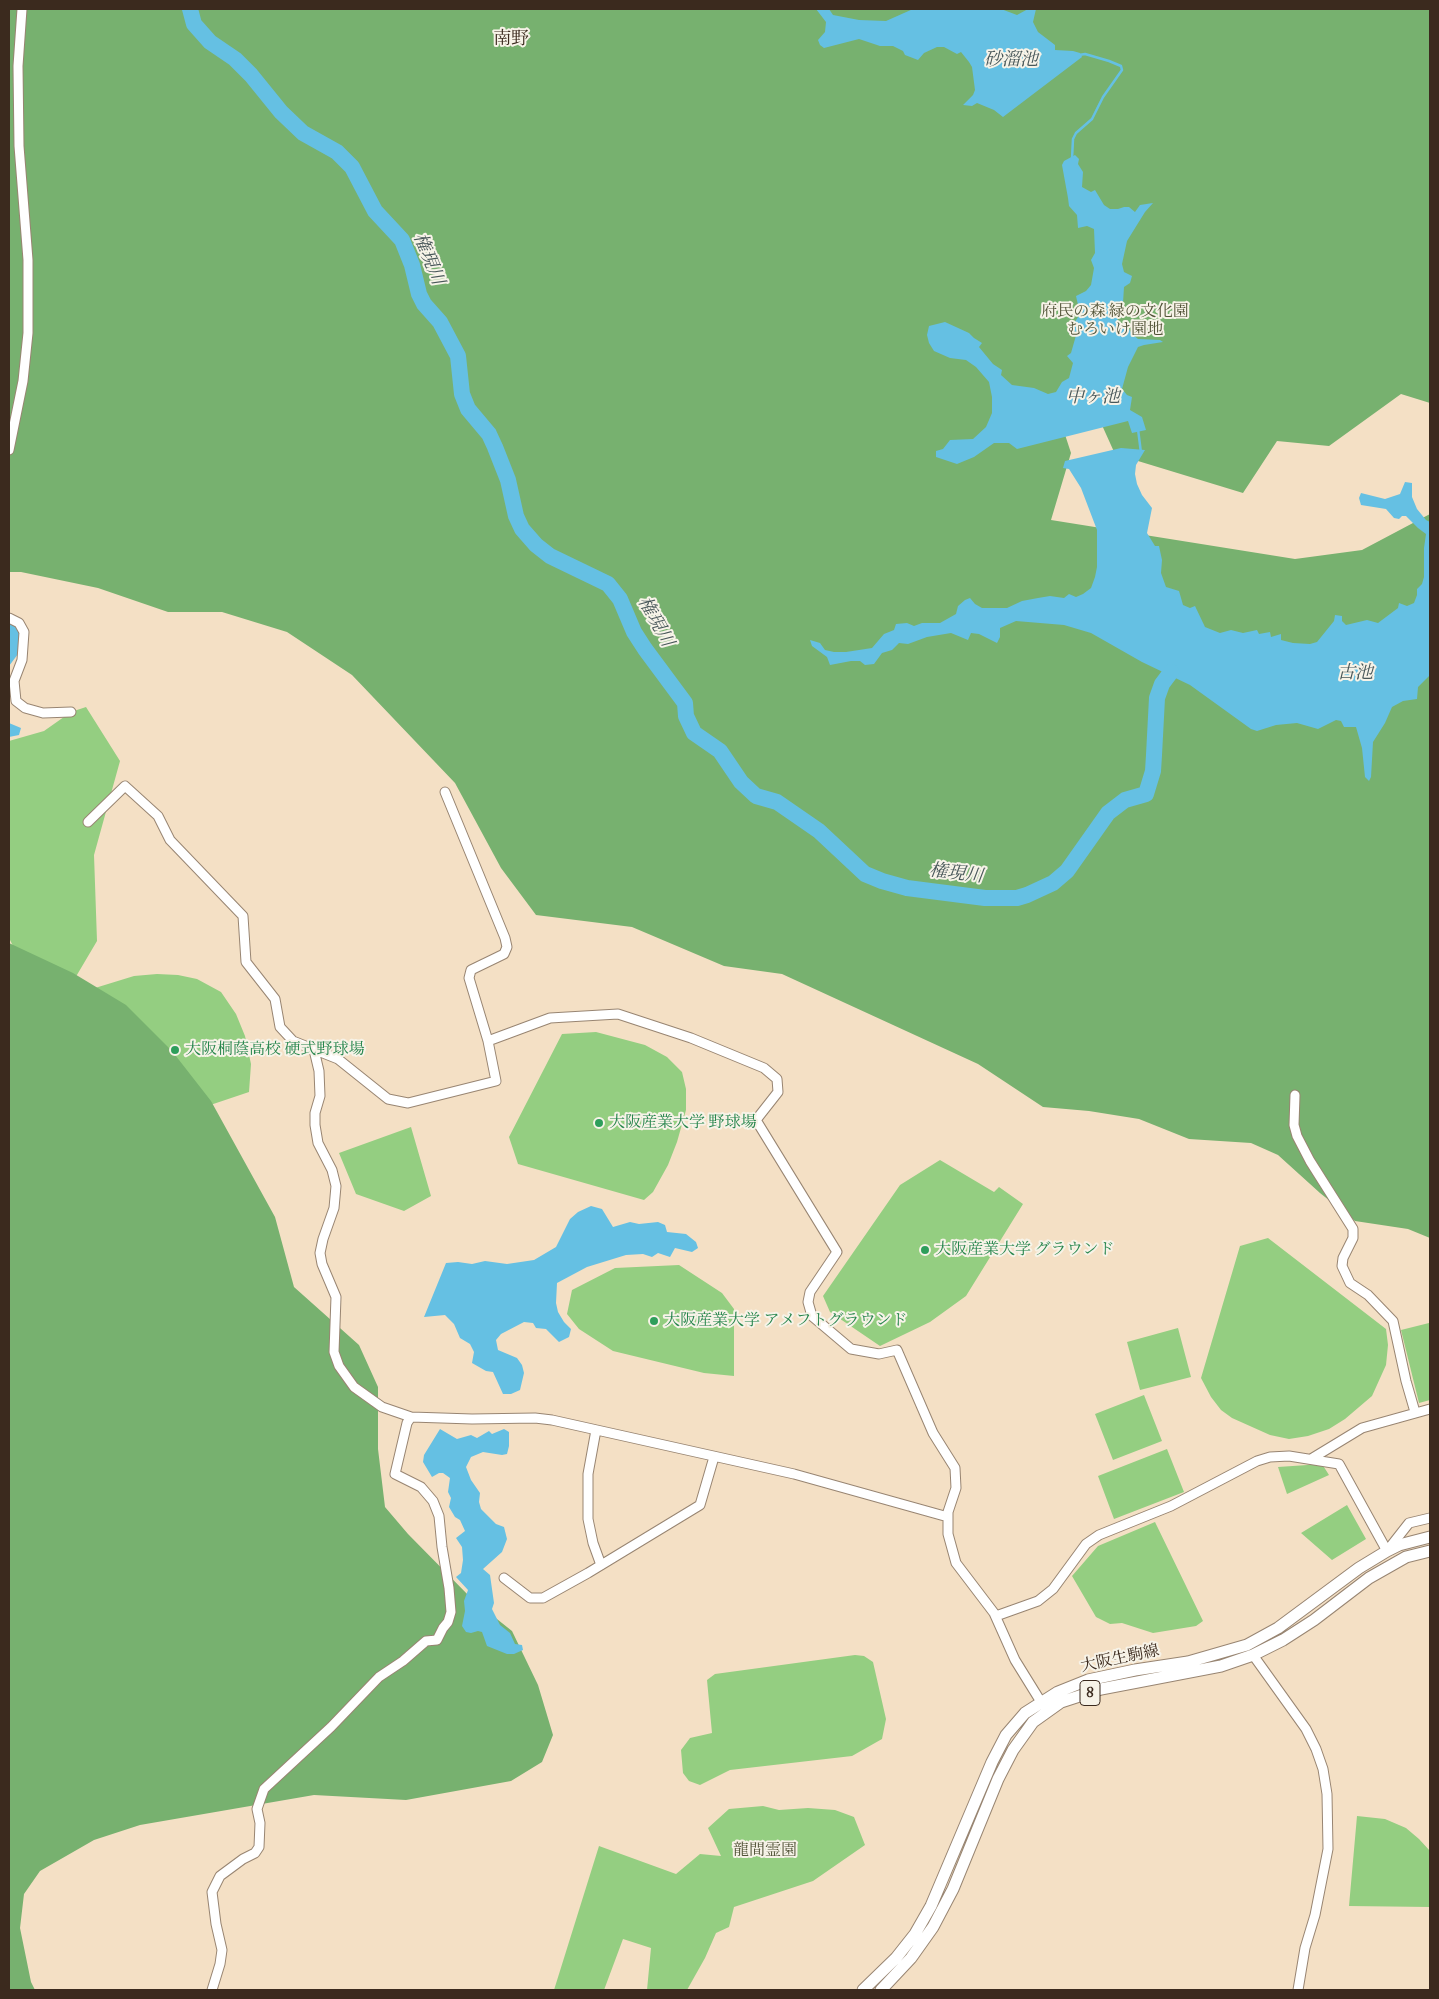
<!DOCTYPE html>
<html>
<head>
<meta charset="utf-8">
<style>
	body { margin:0 }
	#map { position:relative; width:1439px; height:1999px; overflow:hidden; background:#f4e0c5; font-family:"IM FELL French Canon",serif }
	canvas { display:block }
	.frame { position:absolute; inset:0; border:10px solid #3b2a1e; pointer-events:none }
</style>
</head>
<body>
<div id="map">
<canvas width="1439" height="1999"></canvas>
<div class="frame"></div>
</div>
<script>
const context = document.querySelector('canvas').getContext('2d');
context.lineJoin = 'round';
function fill(path, color) { context.fillStyle = color; context.fill(path, 'evenodd'); }
const shape = rows => new Path2D(rows.map(r => 'M' + r).join(''));
function strokePath(path, color, width, dash) { context.strokeStyle = color; context.lineWidth = width; context.lineCap = dash ? 'butt' : 'round'; context.setLineDash(dash || []); context.stroke(path); }
function label(font, color, halo, rows, align = 'center') {
  context.font = font + ' "IM FELL French Canon","Noto Serif JP",serif'; context.lineWidth = 4; context.setLineDash([]); context.textBaseline = 'middle'; context.strokeStyle = halo; context.fillStyle = color; for (const [text, x, y, turn = 0] of rows) {
    context.save(); context.translate(x, y); context.rotate((+turn || 0) * Math.PI / 180); context.textAlign = isNaN(turn) ? turn : align; if (halo) context.strokeText(text, 0, 0); context.fillText(text, 0, 0); context.restore();
  }
}
fill(shape([
	[86,707,120,761,94,855,97,941,71,985,20,960,9,938,9,741,44,731,71,712],
	[157,974,178,975,197,979,221,992,236,1014,245,1036,251,1064,249,1092,130,1132,82,992,134,976],
	[596,1032,645,1045,667,1057,682,1072,686,1089,686,1110,677,1142,668,1165,653,1192,644,1200,518,1164,509,1137,562,1034],
	[411,1127,431,1196,404,1211,356,1194,339,1153],
	[940,1160,994,1192,999,1187,1023,1204,966,1296,930,1322,880,1346,830,1312,823,1296,900,1185],
	[1268,1238,1386,1329,1388,1345,1386,1365,1372,1396,1345,1419,1329,1429,1308,1436,1289,1439,1270,1435,1232,1418,1221,1410,1211,1397,1201,1378,1240,1246],
	[679,1265,722,1293,734,1309,734,1376,704,1373,613,1351,579,1329,567,1314,572,1290,615,1268],
	[1429,1323,1430,1400,1419,1403,1401,1330],
	[1178,1328,1191,1377,1140,1390,1127,1342],
	[1144,1395,1162,1441,1113,1460,1095,1414],
	[1167,1449,1184,1492,1114,1519,1098,1476],
	[1322,1464,1329,1475,1287,1494,1278,1467],
	[1347,1505,1366,1539,1332,1560,1301,1533],
	[1155,1522,1203,1621,1196,1626,1153,1633,1122,1623,1110,1624,1096,1617,1072,1576,1098,1546],
	[855,1655,864,1656,873,1662,886,1719,882,1739,852,1756,730,1770,700,1785,689,1781,683,1773,681,1750,690,1738,712,1733,707,1680,715,1674],
	[763,1806,779,1810,808,1808,835,1810,854,1817,865,1845,813,1881,734,1907,729,1927,716,1933,705,1958,687,1990,647,1990,651,1948,623,1939,604,1990,554,1990,599,1846,676,1874,700,1854,721,1856,708,1828,729,1809],
	[1357,1816,1385,1819,1406,1828,1419,1839,1430,1851,1430,1907,1349,1906]
]), '#94ce81');
fill(shape([
	[9,9,1430,9,1430,403,1401,394,1329,446,1277,441,1243,493,1115,454,1087,392,1055,404,1071,453,1051,520,1295,559,1362,550,1430,514,1430,1238,1408,1229,1355,1221,1320,1193,1278,1155,1251,1143,1189,1139,1139,1119,1089,1111,1043,1107,978,1064,782,974,724,966,632,927,536,915,501,868,455,783,352,675,287,632,222,612,168,612,98,588,21,572,9,572],
	[9,943,73,973,126,1005,172,1051,211,1101,275,1217,294,1287,359,1345,378,1387,378,1449,385,1507,408,1534,473,1600,512,1631,538,1685,553,1735,542,1762,511,1781,406,1800,314,1795,140,1825,94,1840,40,1871,24,1894,20,1928,31,1982,35,1990,9,1990]
]), '#77b16f');
fill(shape([
	[816,9,829,9,833,15,859,20,886,21,913,9,1001,9,1017,15,1028,9,1036,9,1033,22,1038,32,1055,45,1055,50,1073,51,1080,53,1082,57,1003,117,994,110,977,103,972,106,963,105,973,95,975,90,972,67,969,62,961,52,957,54,944,47,937,47,924,53,918,60,905,55,903,51,893,46,880,46,859,39,824,48,820,45,818,40,825,32,826,22],
	[1075,155,1079,159,1078,164,1083,172,1082,187,1091,192,1095,190,1104,205,1110,209,1118,209,1124,207,1129,207,1135,212,1140,205,1153,203,1145,212,1127,241,1122,264,1124,272,1132,276,1130,283,1124,287,1123,303,1117,317,1119,324,1129,329,1132,334,1138,339,1160,340,1163,342,1144,345,1138,347,1128,367,1122,389,1127,395,1132,397,1130,410,1142,417,1146,430,1132,433,1128,421,1017,449,1009,443,994,443,974,457,957,464,936,457,936,451,943,449,950,440,973,439,986,427,992,413,992,397,989,382,976,367,966,360,950,358,934,351,929,343,927,335,929,326,945,322,969,333,974,338,982,343,979,347,993,364,1002,370,1001,375,1012,385,1034,388,1048,394,1056,392,1062,382,1069,378,1073,363,1067,356,1071,353,1077,332,1072,331,1073,325,1080,314,1076,296,1086,291,1091,285,1094,268,1091,260,1095,253,1094,229,1087,226,1078,228,1077,215,1069,206,1068,198,1062,165,1064,161],
	[1121,448,1145,450,1136,465,1135,474,1137,484,1142,495,1152,508,1147,533,1155,546,1159,546,1162,560,1161,573,1166,587,1179,591,1183,605,1190,608,1195,606,1205,627,1220,633,1231,630,1243,633,1257,630,1259,634,1270,632,1271,637,1281,634,1281,640,1293,643,1310,644,1317,642,1334,621,1335,615,1342,616,1342,621,1346,625,1367,620,1378,623,1398,608,1399,603,1407,606,1414,603,1417,595,1417,589,1422,584,1424,577,1424,548,1426,534,1418,528,1406,516,1402,516,1399,519,1394,518,1386,509,1361,505,1359,498,1361,493,1385,499,1400,494,1405,482,1412,483,1412,497,1417,509,1426,520,1430,522,1430,675,1418,687,1417,699,1403,701,1392,707,1385,723,1373,742,1371,777,1369,781,1365,777,1362,748,1356,727,1344,727,1341,721,1336,720,1318,729,1297,723,1276,725,1257,731,1251,729,1190,685,1142,662,1091,633,1064,625,1016,621,1000,628,1000,637,997,643,979,634,971,633,968,640,951,633,927,637,908,644,899,643,892,650,882,653,874,664,865,665,860,661,851,661,830,665,827,657,812,646,810,640,820,643,825,650,834,652,846,652,872,648,884,634,894,630,896,624,907,623,914,626,922,623,940,623,956,614,958,606,965,600,970,598,975,604,982,608,1007,608,1022,601,1038,598,1050,596,1064,598,1069,594,1076,597,1083,594,1091,588,1095,577,1097,567,1097,530,1081,488,1069,469,1063,468,1065,461],
	[9,623,15,624,20,630,18,654,9,666],
	[9,723,21,728,19,735,9,737],
	[591,1206,602,1209,613,1227,630,1222,639,1224,658,1222,665,1225,667,1232,686,1234,696,1242,698,1248,692,1252,675,1248,670,1257,658,1253,652,1257,643,1254,626,1255,587,1267,557,1283,556,1303,558,1312,564,1322,571,1329,569,1337,559,1342,546,1329,536,1328,533,1323,524,1322,501,1334,496,1340,498,1350,517,1358,522,1365,524,1373,520,1390,511,1394,503,1394,493,1372,486,1371,472,1363,474,1352,470,1344,460,1338,454,1324,445,1315,424,1317,446,1263,458,1262,472,1264,485,1261,507,1264,534,1260,556,1247,570,1219,578,1212],
	[440,1429,457,1439,471,1435,477,1438,489,1431,492,1434,504,1429,509,1432,509,1446,507,1454,502,1455,483,1452,471,1457,466,1467,471,1480,480,1493,479,1502,481,1509,496,1524,504,1527,507,1539,502,1552,483,1569,490,1575,494,1603,492,1609,500,1625,510,1633,515,1644,522,1645,523,1650,514,1654,507,1654,487,1646,482,1632,478,1631,471,1633,466,1632,462,1626,465,1611,464,1601,468,1590,456,1577,461,1573,463,1560,462,1547,456,1538,465,1531,460,1520,455,1517,449,1507,451,1498,448,1492,450,1478,443,1473,439,1473,432,1477,423,1462,424,1455]
]), '#65c0e3');
strokePath(shape([
	[1072,159,1073,139,1076,133,1092,119,1103,97,1122,70,1121,66,1109,61,1085,54,1079,55],
	[1138,429,1141,453]
]), '#65c0e3', 2.5);
strokePath(shape([
	[190,9,194,24,210,42,235,59,251,75,281,112,303,133,337,152,352,167,375,211,402,240,412,265,419,294,424,304,440,322,458,356,462,394,468,409,489,434,495,447,508,480,516,516,522,529,536,545,550,556,608,584,620,599,634,632,645,649,685,703,686,716,694,733,720,751,741,782,756,796,777,802,819,831,865,874,882,881,907,888,985,898,1017,898,1027,895,1053,883,1067,871,1108,813,1125,800,1146,794,1153,771,1154,755,1157,698,1162,684,1171,672]
]), '#65c0e3', 16);
const minor = shape([
	[9,450,23,381,28,333,28,260,19,146,18,66,22,9],
	[9,618,19,623,24,632,22,660,14,681,16,701,25,708,43,713,71,712],
	[445,792,505,938,507,947,504,954,471,970,469,978,488,1041],
	[88,822,125,786,158,816,170,840,243,916,246,962,275,999,280,1027,293,1041,338,1059,388,1099,408,1103,496,1081,488,1041,550,1018,618,1014,691,1038,764,1068,777,1079,778,1092,756,1120,837,1252,810,1292,808,1302,812,1316,851,1349,879,1354,897,1350,933,1433,955,1468,956,1488,948,1512,948,1534,956,1563,994,1613,1015,1660,1041,1702],
	[314,1050,319,1071,320,1096,315,1113,315,1125,318,1143,332,1170,336,1186,334,1208,323,1239,320,1253,322,1264,336,1297,334,1352,339,1366,354,1387,382,1407,411,1417,472,1419,535,1418,552,1420,794,1474,948,1517],
	[1295,1095,1294,1125,1297,1136,1310,1161,1353,1229,1353,1238,1343,1258,1342,1266,1350,1283,1368,1295,1393,1321,1406,1381,1415,1412],
	[596,1430,588,1474,588,1519,593,1543,601,1565],
	[1311,1459,1362,1428,1430,1409],
	[504,1578,530,1598,543,1598,588,1573,700,1505,714,1457],
	[996,1616,1038,1601,1053,1589,1086,1544,1099,1535,1171,1506,1257,1461,1270,1457,1289,1456,1339,1464,1387,1551,1409,1523,1430,1518],
	[1253,1655,1306,1729,1316,1749,1323,1769,1327,1794,1328,1849,1315,1915,1305,1948,1298,1990],
	[212,1990,220,1964,222,1950,216,1924,212,1892,220,1876,243,1859,255,1853,259,1847,260,1823,257,1809,264,1789,331,1727,379,1677,403,1661,426,1641,437,1640,443,1628,448,1622,451,1612,449,1588,442,1547,439,1516,433,1501,421,1487,395,1474,407,1423,411,1417]
]);
const major = shape([
	[863,1990,896,1958,915,1934,931,1906,992,1762,1006,1735,1025,1713,1058,1692,1088,1680,1135,1670,1188,1662,1247,1645,1278,1628,1359,1568,1387,1551,1399,1545,1430,1537],
	[881,1990,911,1958,933,1927,953,1889,998,1779,1013,1750,1033,1722,1061,1702,1101,1689,1221,1666,1253,1655,1283,1640,1314,1620,1369,1578,1406,1557,1430,1551]
]);
strokePath(minor, '#988572', 11);
strokePath(major, '#988572', 13);
strokePath(minor, '#fff', 9);
strokePath(major, '#fff', 11);
for (const [x, y, r, color] of [
	[175,1050,5,"#2e9e5b"],
	[599,1123,5,"#2e9e5b"],
	[925,1250,5,"#2e9e5b"],
	[654,1321,5,"#2e9e5b"]
]) { const dot = new Path2D(); dot.arc(x, y, r, 0, 2 * Math.PI); context.fillStyle = color; context.fill(dot); strokePath(dot, '#f7f3e8', 2); }
for (const [x, y, w] of [
	[1090,1693,20]
]) { const box = new Path2D(); box.roundRect(x - w / 2, y - 12.5, w, 25, 4); context.fillStyle = '#f7f3e8'; context.fill(box); strokePath(box, '#3b2a1e', 1); }
label('bold 15px', '#3b2a1e', null, [
	["8",1090,1693]
]);
label('16px', '#515337', '#f7f3e8', [
	["府民の森 緑の文化園",1115,312],
	["むろいけ園地",1115,330],
	["龍間霊園",765,1851]
]);
label('16px', '#27864d', '#f7f3e8', [
	["大阪桐蔭高校 硬式野球場",185,1050],
	["大阪産業大学 野球場",609,1123],
	["大阪産業大学 グラウンド",935,1250],
	["大阪産業大学 アメフトグラウンド",664,1321]
], 'left');
label('16px', '#3b2a1e', '#f7f3e8', [
	["大阪生駒線",1120,1659,-12]
]);
label('18px', '#3b2a1e', '#f7f3e8', [
	["南野",511,40]
]);
label('italic 18px', '#485759', '#f7f3e8', [
	["砂溜池",1011,61],
	["権現川",428,259,68],
	["中ヶ池",1093,398],
	["権現川",655,622,61],
	["古池",1355,674],
	["権現川",956,874,7]
]);
</script>
</body>
</html>
